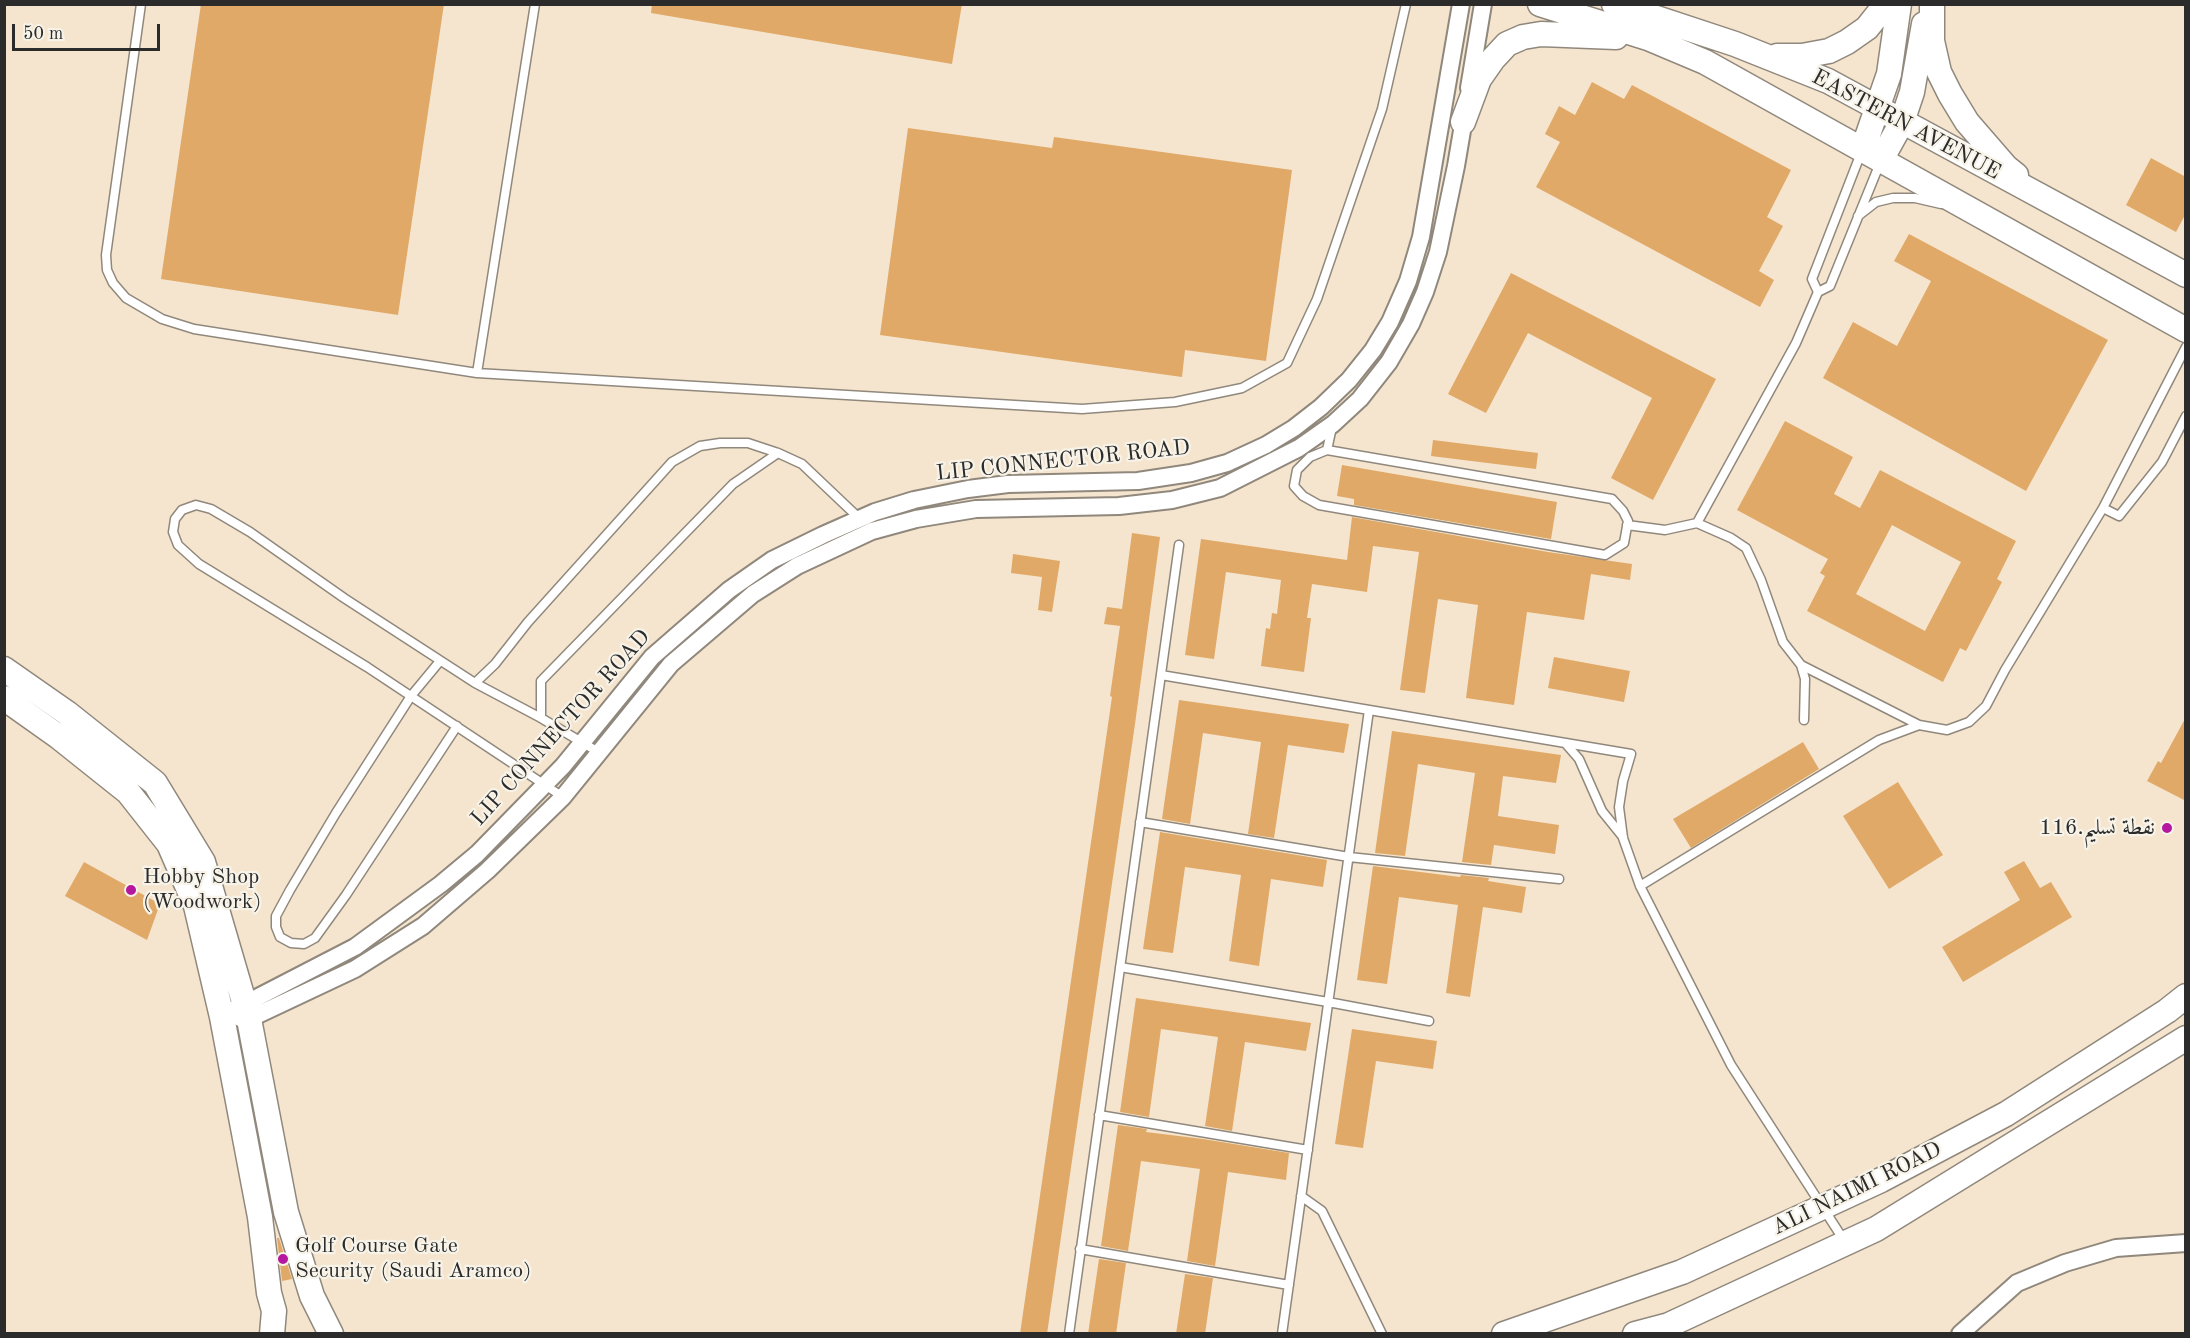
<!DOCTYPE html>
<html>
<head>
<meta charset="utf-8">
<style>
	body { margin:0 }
	#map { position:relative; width:2190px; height:1338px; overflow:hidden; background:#f5e5ce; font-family:"Old Standard TT",serif }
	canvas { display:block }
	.frame { position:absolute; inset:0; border:6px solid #2b2b2b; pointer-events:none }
	.scale { position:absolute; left:12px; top:24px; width:148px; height:27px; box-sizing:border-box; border:3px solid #2b2b2b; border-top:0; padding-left:8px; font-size:18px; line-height:21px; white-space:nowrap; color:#2b2b2b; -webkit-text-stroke:4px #f7f3e8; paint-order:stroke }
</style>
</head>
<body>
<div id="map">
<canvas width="2190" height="1338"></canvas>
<div class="frame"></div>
<div class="scale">50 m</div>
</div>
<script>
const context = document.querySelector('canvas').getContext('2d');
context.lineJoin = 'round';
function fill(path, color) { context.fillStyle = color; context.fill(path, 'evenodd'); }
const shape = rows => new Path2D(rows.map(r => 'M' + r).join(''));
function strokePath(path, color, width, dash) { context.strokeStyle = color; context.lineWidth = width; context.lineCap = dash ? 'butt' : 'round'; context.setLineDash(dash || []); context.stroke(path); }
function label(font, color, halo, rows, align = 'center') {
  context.font = font + ' "Old Standard TT",Amiri,serif'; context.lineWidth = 4.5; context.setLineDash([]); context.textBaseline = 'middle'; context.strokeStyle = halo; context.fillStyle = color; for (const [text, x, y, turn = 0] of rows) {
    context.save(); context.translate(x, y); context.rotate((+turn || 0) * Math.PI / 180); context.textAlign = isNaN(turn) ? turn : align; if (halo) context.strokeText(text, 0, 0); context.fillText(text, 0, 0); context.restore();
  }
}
fill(shape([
	[201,4,444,4,398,315,161,279],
	[652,4,962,4,952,64,651,13],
	[1592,82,1624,99,1632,85,1791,170,1767,217,1783,226,1759,271,1774,280,1760,307,1536,187,1560,142,1545,134,1559,106,1575,115],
	[908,128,1052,148,1054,137,1292,170,1266,361,1185,350,1182,377,880,335],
	[2151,158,2186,177,2186,213,2176,232,2126,205],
	[1909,234,2108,340,2026,491,1823,378,1853,322,1897,346,1931,281,1894,261],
	[1511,273,1716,379,1653,500,1611,478,1652,398,1528,333,1486,413,1448,394],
	[1785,421,1853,457,1834,494,1860,508,1880,470,2016,541,1997,579,2002,582,1966,651,1960,648,1943,682,1807,611,1825,576,1820,573,1828,559,1737,510],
	[1892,525,1961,562,1925,631,1856,594],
	[1433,440,1538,453,1536,469,1431,456],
	[1342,465,1557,502,1551,539,1354,505,1354,499,1337,496],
	[1352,517,1548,552,1632,564,1630,580,1591,574,1584,620,1527,612,1514,705,1466,698,1478,605,1438,599,1425,693,1400,690,1419,552,1373,546,1367,592,1312,584,1307,618,1311,618,1304,672,1261,666,1266,628,1270,629,1272,613,1277,614,1281,580,1226,572,1214,659,1185,655,1201,539,1347,560],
	[1132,533,1160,537,1135,724,1047,1334,1020,1334,1112,697,1110,696,1120,626,1104,624,1107,607,1122,609],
	[1013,554,1060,561,1052,612,1038,610,1042,577,1011,573],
	[1554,657,1630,671,1624,702,1548,688],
	[1179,700,1349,724,1344,753,1288,745,1274,838,1248,834,1261,742,1203,733,1190,824,1162,819],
	[2186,717,2186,801,2147,781,2158,761,2161,763],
	[1392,731,1561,755,1556,783,1503,776,1498,816,1559,825,1555,854,1494,845,1491,865,1462,862,1475,773,1418,764,1405,856,1375,853],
	[1803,742,1819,769,1691,848,1673,819],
	[1898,782,1943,855,1889,889,1843,816],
	[1160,832,1327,860,1323,887,1271,879,1259,966,1229,961,1241,875,1185,867,1173,953,1143,949],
	[2024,861,2040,888,2051,882,2072,917,1963,982,1942,947,2020,900,2004,872],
	[84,862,160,904,147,940,65,896],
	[1373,866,1460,877,1461,875,1489,878,1488,881,1526,887,1522,913,1483,907,1470,997,1446,993,1458,905,1399,897,1387,984,1357,980],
	[1136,998,1311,1023,1306,1051,1245,1042,1232,1131,1205,1126,1218,1037,1161,1029,1149,1117,1120,1112],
	[1352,1029,1437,1041,1433,1069,1376,1061,1363,1148,1335,1144],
	[1118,1125,1147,1129,1146,1132,1203,1139,1289,1153,1286,1180,1228,1172,1215,1266,1187,1261,1200,1169,1141,1161,1128,1251,1101,1246],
	[277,1238,279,1238,292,1279,282,1281],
	[1099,1259,1126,1263,1116,1334,1088,1334],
	[1185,1274,1213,1278,1205,1334,1176,1334]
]), '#e0a967');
const lane = shape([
	[141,4,106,255,107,270,113,283,126,298,162,319,194,329,477,373],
	[535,4,477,373,1082,409,1175,402,1242,388,1287,363,1317,299,1382,109,1406,4],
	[1861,153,1812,279,1818,292,1830,286,1880,163],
	[1858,216,1876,202,1893,198,1915,198,1941,204],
	[1327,450,1612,499,1623,511,1628,521,1624,543,1605,555,1319,505,1303,496,1294,486,1297,470,1310,457,1327,450],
	[1327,450,1332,427],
	[2103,508,2119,516,2162,462,2186,416],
	[1697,523,1731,538,1746,548,1761,580,1783,642,1801,665,1919,725],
	[1627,525,1665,530,1697,523,1796,343,1818,292],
	[440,661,411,696,336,813,290,890,276,916,276,927,280,937,291,943,304,944,315,938,346,895,457,726],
	[1801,665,1805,679,1804,720],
	[1161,675,1631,754,1623,781,1619,807,1623,838,1640,886,1731,1065,1845,1242],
	[475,683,541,718,600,753],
	[541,718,541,681,733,484,778,453],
	[1566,744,1579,759,1602,811,1623,837],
	[563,797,367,667,199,564,178,545,173,532,175,519,182,510,196,505,211,509,250,532,344,598,475,683,495,664,528,622,672,462,700,446,720,443,748,443,778,453,802,464,861,520],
	[1140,822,1349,857,1559,879],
	[1640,886,1879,740,1919,725,1947,730,1969,722,1986,706,2005,670,2103,508,2186,347],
	[1120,967,1328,1002,1429,1021],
	[1099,1115,1308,1150],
	[1301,1196,1322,1211,1382,1334],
	[1080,1249,1289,1285],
	[1069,1334,1179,545],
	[1282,1334,1369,710]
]);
const street = shape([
	[1469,88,1483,4],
	[235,1009,355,947,441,884,477,854,563,766,652,657,729,590,772,560,823,535,875,512,914,500,968,489,1008,484,1138,481,1191,473,1227,463,1266,445,1294,428,1321,407,1349,380,1373,350,1390,322,1408,281,1421,237,1461,4],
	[240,1018,249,1019,355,969,423,926,487,871,563,797,671,664,753,594,797,566,872,531,916,519,976,509,1119,506,1172,500,1220,488,1299,448,1333,424,1360,399,1389,362,1411,324,1425,292,1438,252,1456,166,1465,113],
	[1960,1334,2017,1283,2065,1263,2116,1248,2186,1243]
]);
const secondary = shape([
	[1540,4,1648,38,1705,62,2186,330],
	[1614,4,1735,44,1828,81,2186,275],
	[1932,4,1932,41,1939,72,1950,94,1967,122,2006,167,2016,175],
	[1777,56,1802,56,1829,51,1847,42,1867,28,1886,4],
	[1463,122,1479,79,1493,59,1507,44,1523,37,1541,34,1616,37],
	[1863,149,1889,74,1899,4],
	[1881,160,1902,122,1912,92,1924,24],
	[4,669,67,713,155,783,203,862,249,1019,286,1212,312,1296,331,1334],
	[4,698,59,737,128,792,169,844,196,906,222,1017,260,1217,269,1293,274,1311,272,1334],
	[1504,1334,1682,1272,1881,1180,2006,1114,2167,1011,2186,996],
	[1635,1334,1669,1325,1876,1229,2186,1038]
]);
strokePath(lane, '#90887c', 11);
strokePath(street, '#90887c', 20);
strokePath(secondary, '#90887c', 27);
strokePath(lane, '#fff', 8);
strokePath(street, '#fff', 16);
strokePath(secondary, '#fff', 24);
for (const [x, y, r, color] of [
	[2167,828,6,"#b5179e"],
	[131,890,6,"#b5179e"],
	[283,1259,6,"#b5179e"]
]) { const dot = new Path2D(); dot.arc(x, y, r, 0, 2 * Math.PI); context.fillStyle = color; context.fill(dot); strokePath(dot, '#f7f3e8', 2); }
label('22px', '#2b2b2b', '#f7f3e8', [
	["EASTERN AVENUE",1906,125,28],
	["LIP CONNECTOR ROAD",1063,461,-6],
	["LIP CONNECTOR ROAD",561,728,-48],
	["ALI NAIMI ROAD",1857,1189,-26]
]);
label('22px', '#2b2b2b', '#f7f3e8', [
	["نقطة تسليم.116",2155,828,"right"],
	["Hobby Shop",143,877],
	["(Woodwork)",143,902],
	["Golf Course Gate",295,1246],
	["Security (Saudi Aramco)",295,1271]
], 'left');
</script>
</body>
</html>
